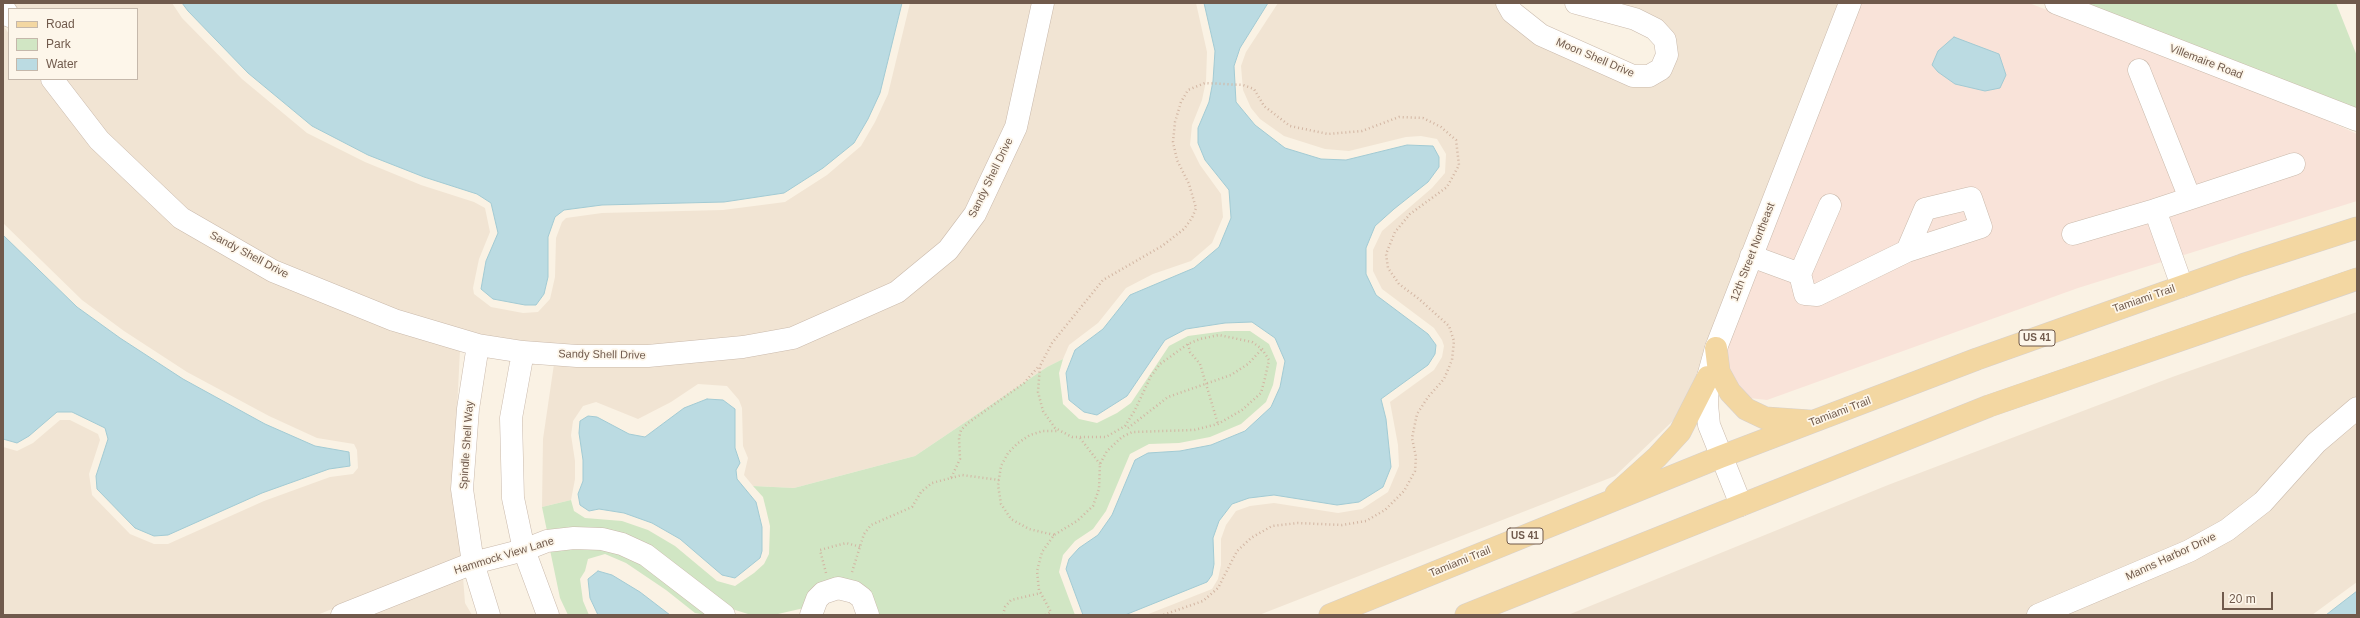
<!DOCTYPE html>
<html>
<head>
<meta charset="utf-8">
<style>
	body { margin:0 }
	#map { position:relative; width:2360px; height:618px; overflow:hidden; background:#faf2e4; font-family:Helvetica,sans-serif }
	canvas { display:block }
	.frame { position:absolute; inset:0; border:4px solid #705a4c; pointer-events:none }
	.legend { position:absolute; left:8px; top:8px; width:130px; height:72px; box-sizing:border-box; background:#fdf6ea; border:1px solid #c5b8ab; margin:0; padding:5px 7px; list-style:none; font-size:12px; color:#705a4c }
	.legend li { display:flex; align-items:center; gap:8px; height:20px }
	.legend b { width:20px; border:1px solid #c5b8ab }
	.scale { position:absolute; left:2222px; top:592px; width:51px; height:18px; box-sizing:border-box; border:2px solid #705a4c; border-top:0; padding-left:5px; font-size:12px; line-height:14px; white-space:nowrap; color:#705a4c; -webkit-text-stroke:3px #fdf6ea; paint-order:stroke }
</style>
</head>
<body>
<div id="map">
<canvas width="2360" height="618"></canvas>
<div class="frame"></div>
<ul class="legend">
<li><b style="height:5px;background:#f3d7a2"></b>Road</li>
<li><b style="height:11px;background:#d1e6c4"></b>Park</li>
<li><b style="height:11px;background:#bbdbe2"></b>Water</li>
</ul>
<div class="scale">20 m</div>
</div>
<script>
const context = document.querySelector('canvas').getContext('2d');
context.lineJoin = 'round';
function fill(path, color) { context.fillStyle = color; context.fill(path, 'evenodd'); }
const shape = rows => new Path2D(rows.map(r => 'M' + r).join(''));
function strokePath(path, color, width, dash) { context.strokeStyle = color; context.lineWidth = width; context.lineCap = dash ? 'butt' : 'round'; context.setLineDash(dash || []); context.stroke(path); }
function label(font, color, halo, rows, align = 'center') {
  context.font = font + ' Helvetica,sans-serif'; context.lineWidth = 3.5; context.setLineDash([]); context.textBaseline = 'middle'; context.strokeStyle = halo; context.fillStyle = color; for (const [text, x, y, turn = 0] of rows) {
    context.save(); context.translate(x, y); context.rotate((+turn || 0) * Math.PI / 180); context.textAlign = isNaN(turn) ? turn : align; if (halo) context.strokeText(text, 0, 0); context.fillText(text, 0, 0); context.restore();
  }
}
fill(shape([
	[12,3,172,3,182,18,242,79,307,133,365,162,421,185,474,202,485,208,490,232,479,259,473,288,474,294,491,307,523,313,538,312,550,299,555,277,556,238,562,222,566,218,602,213,723,210,785,202,827,175,861,146,875,122,888,94,910,3,1034,3,1007,125,968,210,942,243,893,283,791,329,743,337,649,346,552,345,476,334,397,310,277,262,187,209,105,133,63,79,137,79,137,9,15,9],
	[1052,3,1196,3,1207,52,1206,81,1202,100,1192,125,1190,145,1200,165,1221,194,1223,217,1212,243,1191,261,1153,274,1126,288,1098,323,1069,345,1063,359,1047,367,915,456,794,488,753,486,744,475,748,458,743,446,742,408,739,400,727,386,698,384,671,402,638,419,596,402,583,406,573,421,571,435,575,461,575,479,571,500,542,507,543,439,554,364,844,327,983,218],
	[1278,3,1497,3,1630,85,1675,59,1614,3,1841,3,1710,339,1706,340,1707,348,1700,374,1678,416,1615,476,1259,615,1146,615,1212,589,1218,579,1221,565,1221,539,1226,525,1236,511,1250,506,1274,503,1338,513,1362,509,1388,492,1399,466,1398,445,1390,402,1434,370,1442,357,1444,346,1442,340,1434,328,1382,289,1373,271,1373,250,1382,231,1432,188,1445,173,1446,154,1437,139,1421,136,1406,137,1349,151,1325,149,1284,136,1260,119,1251,108,1243,90,1241,66,1246,52],
	[3,25,9,34,9,79,40,79,92,147,177,226,460,350,453,489,461,558,317,615,3,615,3,447,17,451,33,443,60,420,70,420,98,434,100,440,89,474,92,495,130,534,154,544,168,544,264,501,330,477,353,474,358,468,357,450,354,444,317,438,269,416,187,372,124,331,82,300,3,223],
	[2357,312,2357,582,2312,615,1568,615,1888,485,2175,376],
	[463,577,465,603,472,615,367,615]
]), '#f1e4d3');
fill(shape([
	[1860,3,2029,3,2313,114,2357,134,2357,201,2078,288,1767,400,1749,398,1737,385,1728,368,1725,348]
]), '#f9e3d9');
fill(shape([
	[2083,3,2336,3,2357,56,2357,110],
	[1225,331,1250,331,1269,344,1277,363,1273,385,1266,402,1241,424,1210,437,1179,443,1149,444,1130,454,1106,511,1093,529,1075,541,1063,555,1059,572,1075,615,877,615,858,583,804,608,778,614,748,614,732,609,651,547,547,531,542,507,571,500,574,511,585,518,622,521,648,530,675,546,717,581,735,586,754,573,764,564,769,554,770,526,766,509,763,497,753,486,794,488,915,456,1047,367,1063,359,1059,373,1063,404,1079,419,1097,423,1117,413,1131,403,1169,346,1188,336],
	[573,548,600,549,618,553,641,564,707,615,695,613,666,590,626,563,605,554,588,559,585,571,580,579,583,601,589,615,568,615,560,598,550,550]
]), '#d1e6c4');
const water = shape([
	[182,3,902,3,880,93,868,119,854,143,823,168,784,193,724,202,602,205,564,210,555,217,548,237,548,277,544,294,536,305,525,305,493,299,481,289,486,261,498,233,491,203,477,194,424,177,368,155,312,126,248,73,188,11,182,3],
	[1204,3,1268,3,1240,48,1234,66,1236,102,1255,125,1285,148,1321,159,1346,160,1407,145,1433,146,1439,157,1439,167,1428,182,1394,209,1375,226,1366,248,1366,274,1376,295,1428,334,1436,345,1435,354,1428,365,1381,399,1386,419,1391,467,1383,487,1359,502,1337,505,1274,495,1249,498,1232,504,1219,521,1213,538,1214,564,1212,575,1207,582,1125,615,1083,615,1066,569,1069,559,1079,548,1098,535,1112,515,1135,460,1148,453,1180,451,1211,445,1245,431,1271,407,1280,387,1285,361,1275,338,1252,322,1225,323,1186,329,1165,340,1127,396,1097,415,1084,412,1069,400,1066,373,1075,350,1103,329,1130,295,1194,268,1219,247,1231,218,1229,190,1205,160,1198,143,1198,128,1209,102,1213,81,1215,51,1204,3],
	[1954,37,1999,54,2006,75,2000,88,1985,91,1955,84,1938,72,1932,65,1938,51,1954,37],
	[3,235,77,307,120,338,183,379,265,424,315,446,349,452,350,466,329,469,262,493,168,535,154,536,135,528,97,489,96,476,108,439,105,428,72,412,57,412,29,436,17,443,3,439,3,235],
	[707,399,723,400,735,409,735,448,740,463,736,470,737,479,756,502,762,527,762,551,760,558,735,578,722,575,680,539,652,523,624,513,599,509,589,511,580,505,578,494,583,481,583,460,579,433,580,421,588,416,597,417,629,434,645,437,684,408,707,399],
	[598,571,612,575,640,592,670,615,598,615,590,598,588,579,598,571],
	[2357,591,2357,615,2326,615,2331,611,2357,591]
]);
fill(water, '#bbdbe2');
strokePath(water, '#a2cad3', 1);
const minor = shape([
	[1507,3,1512,12,1541,35,1633,76,1649,76,1661,69,1667,55,1665,40,1655,29,1635,19,1576,3],
	[2056,3,2357,120],
	[3,7,9,16],
	[2139,70,2189,196],
	[52,79,99,140,181,218,273,271,394,320,478,345,523,352,577,356,648,356,743,347,793,338,897,292,948,250,975,214,1016,127,1043,3],
	[1830,205,1800,274,1805,294,1817,295,1907,251,1981,227,1971,198,1925,209,1907,251],
	[2155,210,2294,164],
	[2073,234,2155,210,2182,286],
	[1751,256,1800,274],
	[478,345,468,409,462,489,473,563,489,615],
	[523,352,511,418,513,498,524,550,548,615],
	[1741,505,1709,425,1707,404,1708,377,1716,348,1850,3],
	[342,615,473,563,524,550,547,541,574,538,602,539,622,544,646,555,724,615],
	[811,615,817,599,823,593,838,588,854,592,862,598,868,615],
	[2038,615,2189,551,2227,530,2263,502,2316,443,2357,408]
]);
const major = shape([
	[1716,348,1719,372,1730,392,1746,409,1765,418,1808,421],
	[1616,494,1657,457,1680,432,1708,377],
	[1330,615,1720,457,1977,359,2242,265,2357,228],
	[1466,615,1989,406,2357,279]
]);
strokePath(minor, '#cabaac', 23);
strokePath(major, '#d7d1cd', 23);
strokePath(shape([
	[1188,344,1190,352,1200,364,1218,424],
	[1128,428,1168,397,1231,375,1248,364,1262,349],
	[1080,438,1100,464],
	[951,478,962,475,999,480],
	[1054,535,1029,529,1011,519,1001,504,998,485,1001,466,1008,453,1018,443,1030,435,1043,431,1058,431],
	[852,572,864,534,871,525,912,507,921,492,932,483,951,478,960,459,959,438,961,430,968,423,1024,383,1039,366],
	[826,573,820,550,846,543,861,547],
	[1003,615,1005,607,1011,600,1041,593],
	[1045,615,1051,612,1039,590,1037,571,1042,552,1054,535,1077,521,1093,506,1099,489,1100,464,1107,451,1122,437,1132,432,1194,430,1218,424,1242,410,1261,393,1265,378,1269,360,1262,349,1252,342,1219,335,1200,339,1188,344,1160,364,1151,376,1135,410,1125,426,1106,437,1072,437,1055,428,1043,411,1038,392,1040,366,1052,343,1103,280,1162,246,1184,229,1192,218,1196,208,1189,184,1177,160,1173,142,1175,122,1181,102,1188,90,1205,83,1243,85,1254,89,1264,106,1290,126,1328,134,1362,131,1399,117,1423,118,1441,127,1456,140,1459,165,1447,187,1410,214,1395,232,1386,254,1388,268,1399,284,1419,299,1449,326,1454,341,1452,360,1444,379,1428,397,1417,414,1412,438,1416,457,1415,471,1404,491,1385,510,1366,521,1342,525,1298,523,1272,526,1251,538,1237,551,1218,588,1203,601,1163,615]
]), '#d2b5a2', 2.5, [1, 3]);
strokePath(minor, '#fff', 22);
strokePath(major, '#f3d7a2', 22);
for (const [x, y, w] of [
	[2037,338,36],
	[1525,536,36]
]) { const box = new Path2D(); box.roundRect(x - w / 2, y - 8, w, 16, 3); context.fillStyle = '#fdf6ea'; context.fill(box); strokePath(box, '#705a4c', 1); }
label('bold 10px', '#705a4c', null, [
	["US 41",2037,338],
	["US 41",1525,536]
]);
label('11px', '#705a4c', '#fdf6ea', [
	["Moon Shell Drive",1595,58,23],
	["Villemaire Road",2206,62,21],
	["Sandy Shell Drive",991,178,-64],
	["12th Street Northeast",1753,252,-69],
	["Sandy Shell Drive",249,255,28],
	["Tamiami Trail",2144,299,-19],
	["Sandy Shell Drive",602,355,1],
	["Tamiami Trail",1840,412,-21],
	["Spindle Shell Way",467,445,-86],
	["Hammock View Lane",504,556,-17],
	["Manns Harbor Drive",2171,557,-25],
	["Tamiami Trail",1460,562,-22]
]);
</script>
</body>
</html>
